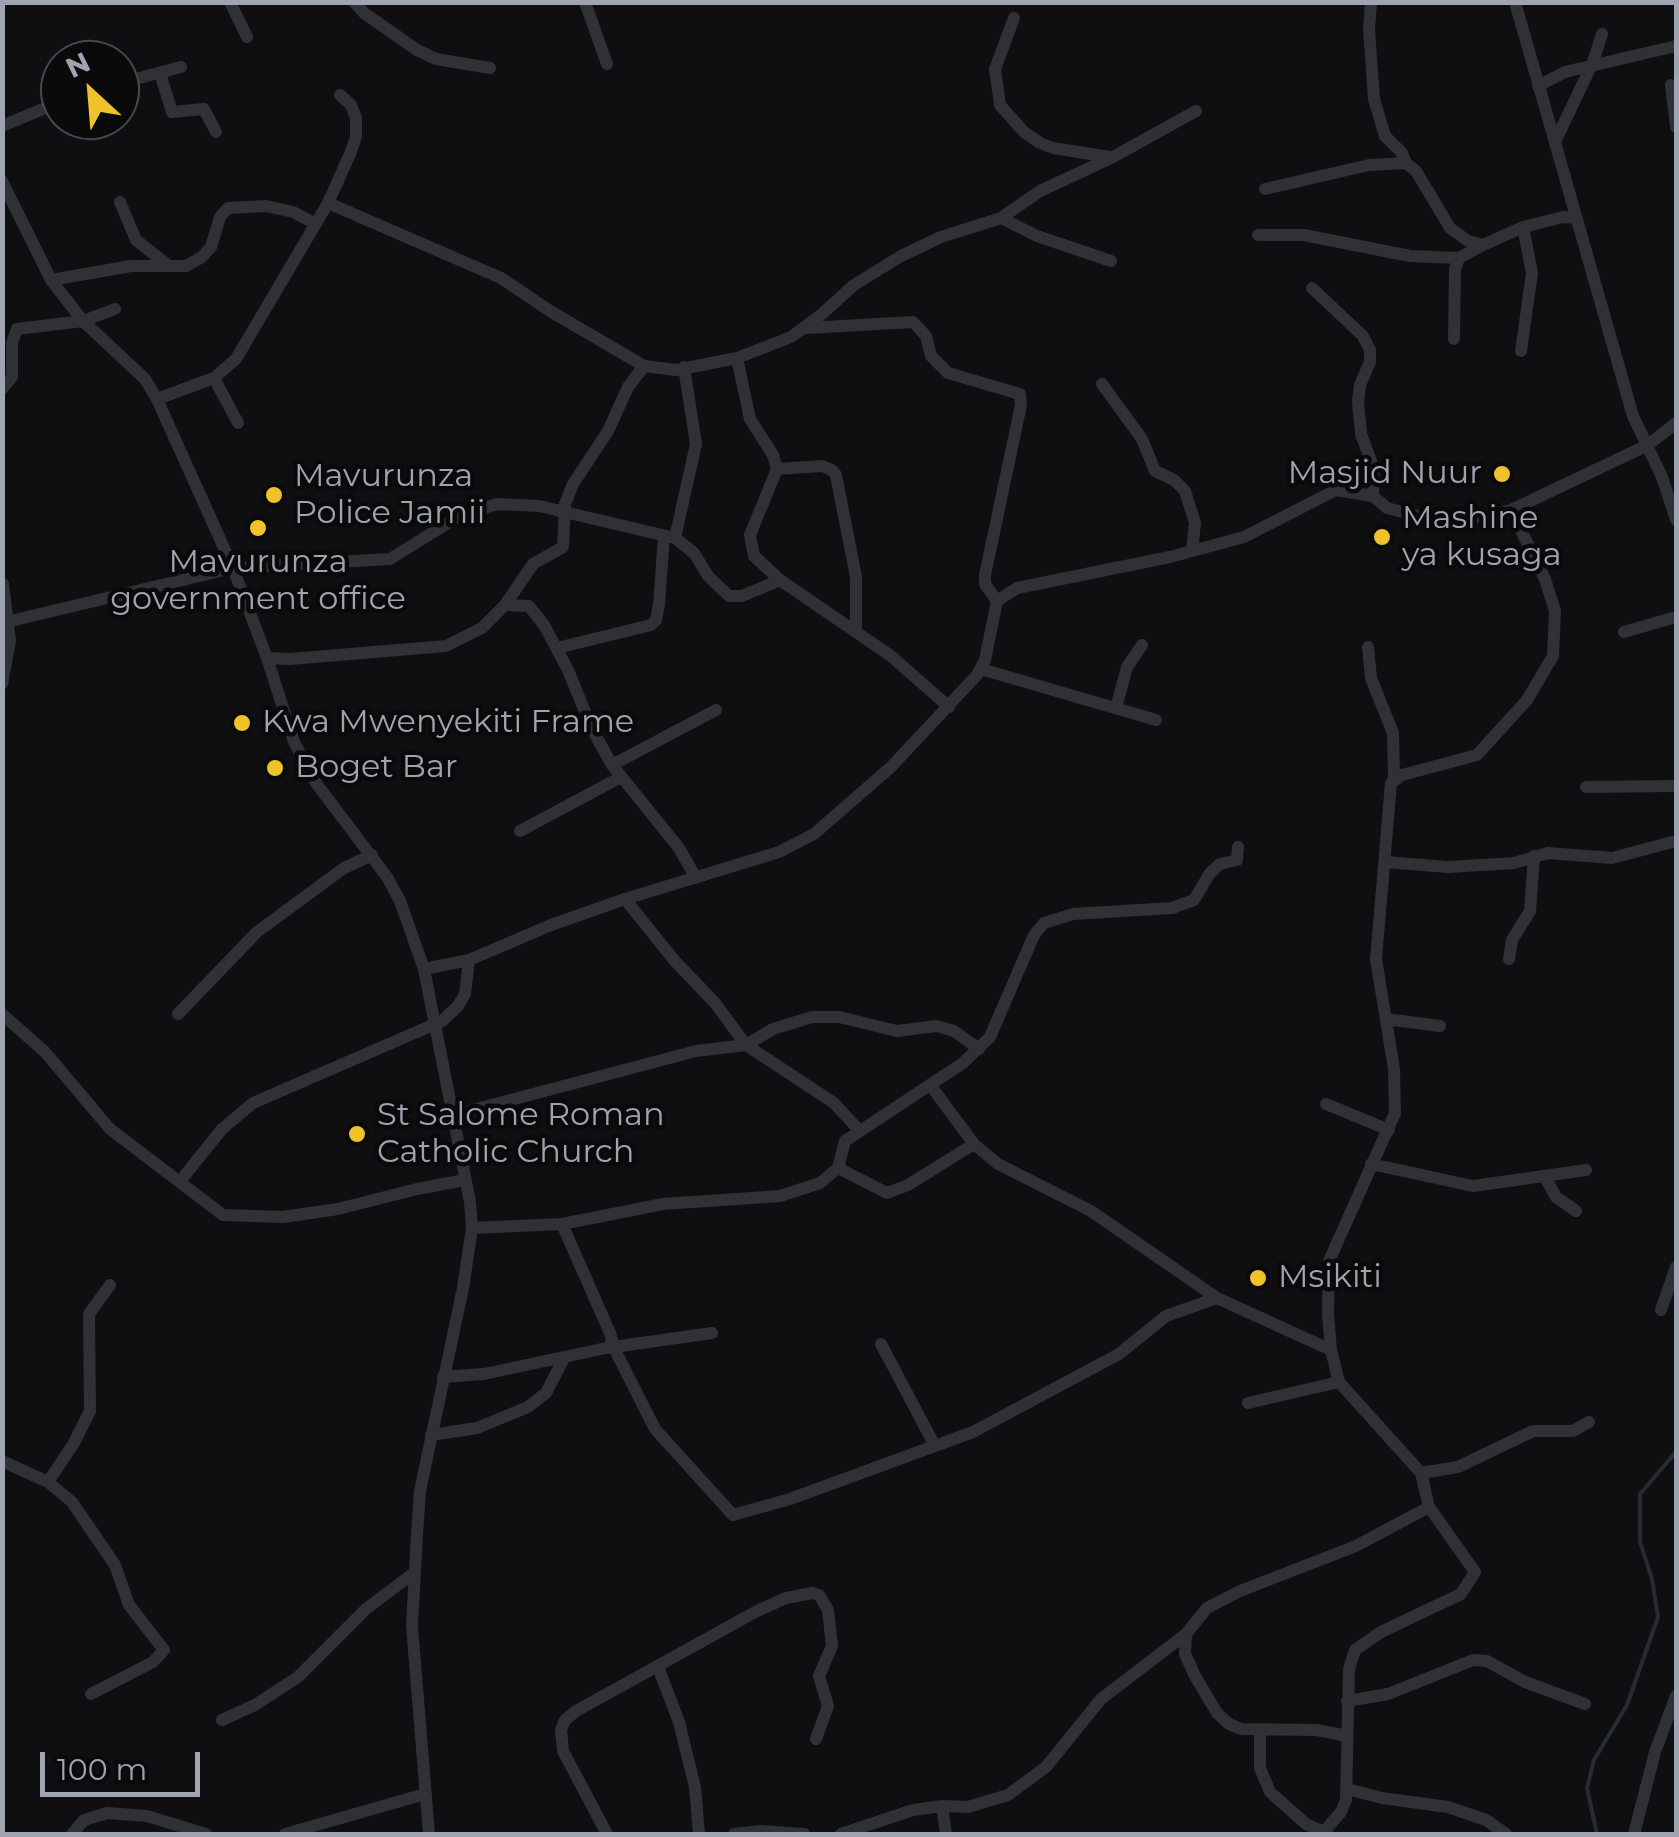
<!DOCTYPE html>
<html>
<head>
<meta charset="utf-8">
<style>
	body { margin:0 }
	#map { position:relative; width:1679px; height:1837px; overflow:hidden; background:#0f0f11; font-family:Montserrat,sans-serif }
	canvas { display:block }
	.frame { position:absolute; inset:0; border:5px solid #a0a4b1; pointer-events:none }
	.north { position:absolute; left:40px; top:40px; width:100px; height:100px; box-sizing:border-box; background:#0a0a0b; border:2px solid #46484d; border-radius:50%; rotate:334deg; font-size:28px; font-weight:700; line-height:40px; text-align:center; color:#a0a4b1 }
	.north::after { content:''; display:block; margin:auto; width:35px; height:45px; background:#eec229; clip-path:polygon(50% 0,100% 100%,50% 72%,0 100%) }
	.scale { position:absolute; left:40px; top:1752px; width:160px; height:45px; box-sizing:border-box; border:5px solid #a0a4b1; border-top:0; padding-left:12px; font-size:30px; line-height:35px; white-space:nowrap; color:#a0a4b1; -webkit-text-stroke:8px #0a0a0b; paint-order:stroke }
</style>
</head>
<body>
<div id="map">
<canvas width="1679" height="1837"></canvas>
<div class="frame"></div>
<div class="north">N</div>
<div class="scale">100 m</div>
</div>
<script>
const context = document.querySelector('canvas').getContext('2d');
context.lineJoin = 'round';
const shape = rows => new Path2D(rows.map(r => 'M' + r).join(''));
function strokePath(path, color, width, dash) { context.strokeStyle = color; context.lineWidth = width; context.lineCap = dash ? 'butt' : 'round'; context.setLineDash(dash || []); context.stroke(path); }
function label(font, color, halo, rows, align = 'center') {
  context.font = font + ' Montserrat,sans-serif'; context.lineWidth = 9; context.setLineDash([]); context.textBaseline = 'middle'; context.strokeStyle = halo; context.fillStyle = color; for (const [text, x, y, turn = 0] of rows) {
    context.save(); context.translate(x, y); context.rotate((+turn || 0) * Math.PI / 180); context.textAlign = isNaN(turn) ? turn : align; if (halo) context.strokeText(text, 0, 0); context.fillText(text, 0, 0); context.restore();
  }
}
strokePath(shape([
	[1597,1834,1587,1788,1594,1760,1627,1705,1658,1617,1652,1579,1640,1542,1640,1494,1676,1452]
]), '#262c34', 4);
strokePath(shape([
	[230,2,247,37],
	[354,2,364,13,417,50,436,59,490,68],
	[585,2,607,64],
	[1371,2,1369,29,1374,99,1385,136,1402,153,1406,163],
	[1515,2,1633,416,1662,477,1676,520],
	[1014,18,995,69,1000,105,1024,132,1040,143,1053,148,1110,157],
	[160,73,172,112,204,109,216,132],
	[120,83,181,67],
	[1671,85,1676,127],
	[1538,86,1565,72,1676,46],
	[2,126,60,102],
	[1556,140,1593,62,1602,34],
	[2,181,51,280,83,321,145,379,157,399,233,568,267,658,294,742,316,783,387,877,400,901,424,969,470,1202,472,1228,463,1288,420,1491,417,1534,412,1626,429,1834],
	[1265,189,1369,165,1406,163,1416,171,1450,228,1468,241,1483,245,1523,227,1563,217,1577,218],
	[120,202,136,240,169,266],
	[328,203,501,278,550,311,644,366,676,370,737,358,791,337,822,314,854,285,901,256,941,237,1001,218,1040,191,1113,157,1196,111],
	[1001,218,1037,236,1111,261],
	[1258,235,1304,235,1410,256,1459,258],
	[51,280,131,266,186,266,202,257,211,247,220,217,228,208,266,206,293,212,316,224],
	[1312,288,1363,336,1370,350,1370,362,1360,385,1358,402,1361,434,1374,469,1373,496],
	[806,328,913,322,926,336,931,356,948,373,1020,394,1021,405,985,575,985,584,997,601],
	[1454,339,1455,269,1459,258,1483,245],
	[1521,351,1532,273,1523,227],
	[737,358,750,419,773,455,777,469,750,535,754,556,780,580,891,656,949,707],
	[214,378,238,423],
	[1102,384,1142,439,1155,471,1174,480,1185,491,1195,523,1192,550],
	[2,389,12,377,12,343,17,329,83,321,115,309],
	[157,399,214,378,236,359,328,203,350,154,356,137,356,118,351,105,340,95],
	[777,469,822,466,832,470,836,475,856,577,856,631],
	[675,538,696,444,684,367],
	[505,605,529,606,544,625,568,670,592,729,612,765,679,848,696,878],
	[2,623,233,568,390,559,461,515,497,504,539,506,675,538,694,553,708,576,729,596,742,596,780,580],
	[1624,632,1676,617],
	[1368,647,1371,678,1393,733,1394,778],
	[557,648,651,625,656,620,659,605,664,536],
	[267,658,290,659,446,646,482,628,505,605,533,564,563,547,565,504,573,484,608,431,628,387,644,366],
	[981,669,1156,720],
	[2,684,10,641,3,584],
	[1116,708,1127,667,1142,645],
	[612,765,716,710],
	[1586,787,1676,786],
	[520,831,621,777],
	[1385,862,1448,867,1514,863,1548,853,1612,858,1676,841],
	[625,899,674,960,715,1003,746,1045,834,1103,859,1130],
	[1509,959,1512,940,1530,911,1534,856],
	[424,969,469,960,551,925,625,899,779,852,814,834,891,767,977,675,985,660,997,601,1017,588,1170,557,1244,537,1336,490,1373,496,1387,508,1430,519,1474,518,1511,510,1648,445,1676,423],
	[2,1014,45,1052,110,1129,223,1215,283,1217,338,1209,417,1189,465,1180],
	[178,1014,257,932,344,868,372,855],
	[1386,1019,1440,1026],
	[931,1086,974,1144,998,1164,1091,1211,1217,1298,1331,1350],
	[1326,1104,1389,1130],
	[450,1116,696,1051,746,1045,773,1029,812,1017,839,1017,897,1031,937,1026,954,1031,979,1049],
	[1371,1164,1473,1186,1586,1170],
	[838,1168,887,1193,908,1185,974,1144],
	[1545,1177,1556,1197,1576,1211],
	[181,1180,222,1129,253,1103,442,1021,458,1006,465,994,469,960],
	[562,1224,610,1333,614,1348,655,1429,733,1515,790,1499,973,1432,1119,1354,1166,1316,1217,1298],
	[472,1228,562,1224,663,1204,780,1196,820,1183,838,1168,845,1141,963,1063,990,1037,1034,935,1044,923,1073,914,1172,908,1194,900,1210,873,1220,864,1237,860,1238,847],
	[1661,1310,1676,1267],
	[881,1344,935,1446],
	[443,1377,484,1374,606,1348,712,1333],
	[1248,1403,1339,1382],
	[431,1435,477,1428,528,1407,546,1393,564,1358],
	[2,1461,48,1482,72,1502,115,1565,129,1605,164,1650,153,1662,91,1694],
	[1421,1473,1458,1467,1533,1431,1573,1431,1589,1422],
	[48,1482,74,1443,90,1411,89,1314,110,1285],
	[1186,1634,1185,1654,1195,1676,1217,1713,1229,1724,1241,1729,1317,1730,1347,1736],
	[658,1667,679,1722,695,1787,699,1834],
	[1347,1701,1388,1694,1473,1660,1487,1661,1525,1682,1585,1704],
	[222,1720,255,1705,298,1677,366,1609,415,1572],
	[1260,1730,1260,1768,1270,1792,1306,1824,1328,1834],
	[1347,1789,1382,1798,1448,1807,1486,1820,1506,1834],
	[942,1806,946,1834],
	[72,1834,84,1820,107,1813,147,1816,206,1834],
	[285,1834,425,1794],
	[607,1834,563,1751,561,1730,565,1720,576,1711,757,1611,786,1598,812,1593,819,1595,828,1610,832,1646,819,1676,828,1706,816,1739],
	[734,1834,761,1831,804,1834],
	[841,1834,913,1810,942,1806,968,1807,1008,1795,1046,1767,1101,1699,1186,1634,1207,1608,1240,1591,1356,1546,1429,1507,1421,1473,1339,1382,1331,1350,1328,1314,1329,1261,1395,1113,1394,1069,1376,959,1391,783,1402,775,1477,755,1527,700,1553,656,1555,611,1545,579,1511,510],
	[1322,1834,1341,1812,1346,1800,1349,1669,1355,1650,1381,1632,1461,1594,1475,1572,1429,1507],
	[1634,1834,1655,1752,1676,1696]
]), '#303135', 12);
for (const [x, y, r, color] of [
	[1502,474,10,"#eec229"],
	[274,495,10,"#eec229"],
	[258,528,10,"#eec229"],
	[1382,537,10,"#eec229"],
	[242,723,10,"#eec229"],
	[275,768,10,"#eec229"],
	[357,1134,10,"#eec229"],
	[1258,1278,10,"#eec229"]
]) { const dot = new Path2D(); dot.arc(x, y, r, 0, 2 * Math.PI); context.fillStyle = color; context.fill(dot); strokePath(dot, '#0a0a0b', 4); }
label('32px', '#a0a4b1', '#0a0a0b', [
	["Masjid Nuur",1482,474,"right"],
	["Mavurunza",294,477],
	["Police Jamii",294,514],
	["Mashine",1402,519],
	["ya kusaga",1402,556],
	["Mavurunza",258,563,"center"],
	["government office",258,600,"center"],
	["Kwa Mwenyekiti Frame",262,723],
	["Boget Bar",295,768],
	["St Salome Roman",377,1116],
	["Catholic Church",377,1153],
	["Msikiti",1278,1278]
], 'left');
</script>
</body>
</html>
